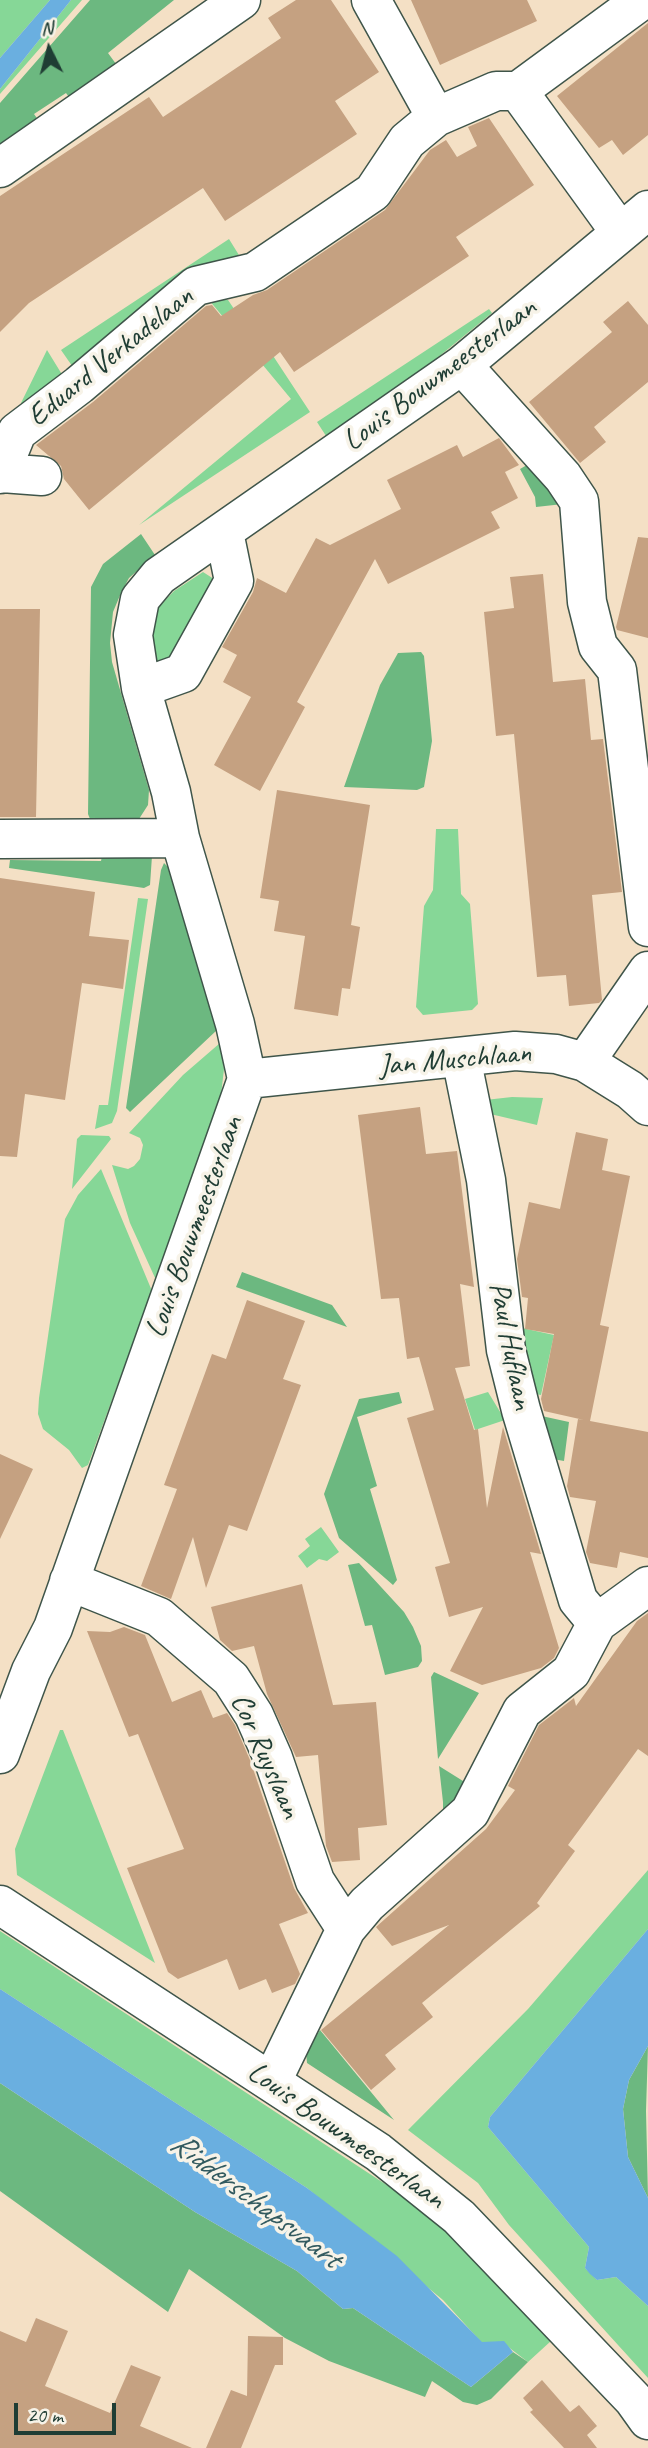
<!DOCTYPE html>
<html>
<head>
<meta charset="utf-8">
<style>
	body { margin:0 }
	#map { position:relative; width:648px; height:2448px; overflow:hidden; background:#f4e0c5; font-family:Caveat,sans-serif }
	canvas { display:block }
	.north { position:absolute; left:14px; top:14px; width:70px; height:70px; -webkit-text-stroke:5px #f7f3e8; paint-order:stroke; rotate:354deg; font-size:19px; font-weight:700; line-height:28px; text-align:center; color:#1f3d34 }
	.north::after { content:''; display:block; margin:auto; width:24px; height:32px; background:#1f3d34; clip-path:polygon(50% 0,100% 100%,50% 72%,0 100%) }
	.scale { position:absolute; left:14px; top:2403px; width:102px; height:32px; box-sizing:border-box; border:4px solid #1f3d34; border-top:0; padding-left:9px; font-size:21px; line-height:24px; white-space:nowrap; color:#1f3d34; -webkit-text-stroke:5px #f7f3e8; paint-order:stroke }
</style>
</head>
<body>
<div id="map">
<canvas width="648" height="2448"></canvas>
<div class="north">N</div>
<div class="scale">20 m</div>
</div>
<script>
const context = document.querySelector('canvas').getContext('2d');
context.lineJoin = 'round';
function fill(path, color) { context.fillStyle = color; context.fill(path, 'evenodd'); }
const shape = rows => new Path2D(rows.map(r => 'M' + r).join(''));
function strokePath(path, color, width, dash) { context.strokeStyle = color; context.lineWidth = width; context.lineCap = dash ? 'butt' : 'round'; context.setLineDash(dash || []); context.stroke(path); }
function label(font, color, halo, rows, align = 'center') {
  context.font = font + ' Caveat,sans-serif'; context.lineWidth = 7; context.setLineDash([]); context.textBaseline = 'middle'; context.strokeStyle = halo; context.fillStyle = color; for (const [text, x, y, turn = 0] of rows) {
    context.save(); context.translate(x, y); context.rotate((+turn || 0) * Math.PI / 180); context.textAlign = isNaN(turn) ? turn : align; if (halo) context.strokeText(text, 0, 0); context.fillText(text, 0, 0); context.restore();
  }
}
fill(shape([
	[0,0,50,0,0,58],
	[71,0,82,0,0,94,0,89],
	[229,239,242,260,77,373,61,350],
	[209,300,228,300,249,331,260,336,310,412,139,525,291,399],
	[489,309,492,313,420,372,328,439,317,422],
	[47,350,66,381,30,412,21,403],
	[203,572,217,581,175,662,154,661,150,644,153,621,158,608,174,591],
	[436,829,458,829,461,894,470,904,478,1004,472,1010,423,1015,416,1007,424,906,433,890],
	[138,898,148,899,117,1111,112,1123,95,1129,99,1105,108,1105],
	[220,1043,224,1069,220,1104,156,1280,130,1223,112,1165,128,1169,134,1166,140,1159,143,1145,140,1138,129,1133,183,1075],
	[512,1097,543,1098,537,1125,486,1113,485,1100],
	[81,1135,109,1136,111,1139,72,1189,77,1139],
	[101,1169,152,1291,88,1465,82,1468,69,1450,43,1429,38,1414,39,1398,65,1219,78,1195],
	[522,1328,554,1335,541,1395,530,1393],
	[488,1392,505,1420,475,1430,465,1399],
	[321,1527,339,1552,327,1561,319,1559,307,1568,298,1556,310,1546,305,1539],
	[60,1730,63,1730,155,1963,17,1875,15,1849],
	[648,1870,648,1929,490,2117,488,2127,589,2247,585,2268,597,2280,616,2277,648,2306,648,2378,509,2225,478,2183,408,2130,528,2009],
	[0,1931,411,2201,472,2255,551,2341,528,2362,507,2346,482,2343,443,2300,307,2188,0,1989]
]), '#86d797');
fill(shape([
	[90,0,174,0,108,53,119,68,71,100,66,93,34,114,41,124,0,152,0,103],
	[527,465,563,504,536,507,535,497,520,469],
	[141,534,155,555,129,578,121,593,113,612,110,643,112,662,149,790,148,805,139,819,90,819,88,814,91,587,103,564],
	[398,653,421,652,424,656,432,741,424,787,417,790,344,787,380,685],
	[102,856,152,856,150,885,144,888,9,868,10,860,101,861],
	[164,863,169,868,217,1030,130,1112,126,1108,161,870],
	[242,1272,332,1305,347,1327,236,1287],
	[399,1392,402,1403,357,1417,377,1486,370,1489,397,1580,393,1585,339,1538,324,1494,359,1399],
	[537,1415,569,1422,564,1461,553,1459],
	[359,1563,404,1612,413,1627,421,1646,422,1661,418,1667,385,1675,372,1625,365,1626,348,1565],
	[434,1672,479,1693,438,1759,431,1677],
	[439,1766,471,1786,443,1815,443,1802],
	[320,2030,394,2120,307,2063,306,2052],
	[648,2046,646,2111,648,2198,628,2157,623,2109,629,2080],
	[0,2083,195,2212,297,2271,343,2309,353,2308,471,2387,513,2352,528,2362,491,2399,477,2405,463,2402,432,2381,425,2397,329,2361,285,2338,189,2269,168,2312,0,2191]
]), '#6cb880');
fill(shape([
	[50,0,71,0,0,89,0,58],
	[648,1929,648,2046,629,2080,623,2109,628,2157,648,2198,648,2306,616,2277,597,2280,590,2274,585,2268,589,2247,488,2127,490,2117],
	[0,1989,307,2188,397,2256,482,2342,504,2341,513,2352,471,2387,353,2308,343,2309,297,2271,195,2212,0,2083]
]), '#6aafe0');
fill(shape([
	[296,0,331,0,379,72,335,101,357,134,225,221,203,188,29,303,0,332,0,196,149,97,163,117,208,87,281,38,268,18],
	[411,0,527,0,537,21,440,65],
	[648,23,648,135,623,155,612,140,599,148,557,96],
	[489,118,534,185,456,237,469,256,294,372,280,352,89,510,64,479,61,466,36,445,93,402,206,306,212,305,221,316,253,295,267,290,385,210,430,150,446,140,457,157,477,146,468,127],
	[628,301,648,325,648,382,594,427,606,442,580,463,529,402,612,332,603,322],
	[499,438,519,465,505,472,518,498,491,512,500,528,388,584,375,559,297,702,305,707,260,791,214,765,251,697,223,682,237,655,222,647,253,592,257,578,286,593,316,538,330,545,401,509,387,480,457,445,463,457],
	[638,537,648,538,648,638,617,630,616,627],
	[543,574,553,682,585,679,591,740,603,739,622,892,592,895,602,1000,599,1003,569,1006,566,975,537,977,514,734,496,736,484,612,514,608,510,577],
	[0,609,40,609,36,817,0,817],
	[277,790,370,805,351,925,360,927,350,989,342,988,338,1016,294,1009,305,936,274,931,279,901,260,898],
	[0,878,95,892,89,936,129,940,123,989,82,983,65,1100,25,1094,17,1157,0,1156],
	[420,1107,426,1154,457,1151,474,1287,460,1284,470,1366,455,1368,474,1430,478,1429,487,1508,503,1427,541,1554,530,1552,559,1648,554,1658,541,1668,482,1685,450,1671,483,1607,449,1617,435,1567,450,1563,407,1418,434,1410,419,1357,407,1359,399,1298,381,1299,358,1115],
	[576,1132,608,1139,602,1170,630,1176,600,1325,609,1327,590,1421,648,1432,648,1558,620,1552,617,1568,590,1563,586,1552,596,1501,570,1497,567,1486,578,1419,584,1420,544,1411,541,1399,554,1334,525,1329,528,1298,522,1297,517,1259,529,1202,560,1209],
	[247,1300,305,1321,283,1379,301,1385,247,1531,229,1525,206,1588,193,1537,171,1599,141,1586,177,1489,164,1485,212,1354,226,1359],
	[0,1454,33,1469,0,1539],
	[302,1584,333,1705,376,1702,387,1825,358,1828,360,1860,332,1862,326,1846,318,1755,296,1757,267,1694,254,1646,232,1651,220,1640,211,1607],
	[648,1613,648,1756,638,1749,585,1822,568,1845,575,1851,537,1903,540,1906,422,2003,433,2017,385,2055,396,2069,371,2090,321,2030,449,1925,392,1946,376,1927,486,1829,515,1790,508,1786,539,1725,574,1698,576,1706,637,1621],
	[124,1627,145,1635,172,1702,201,1690,213,1718,227,1713,235,1725,250,1760,294,1888,308,1913,279,1924,300,1974,295,1984,272,1993,266,1979,239,1990,227,1959,178,1979,168,1972,127,1868,184,1849,138,1734,129,1737,87,1631,110,1632],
	[36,2318,68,2331,45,2386,110,2413,131,2365,161,2377,140,2426,192,2448,0,2448,0,2331,26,2342],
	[248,2336,283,2337,283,2365,275,2365,241,2448,206,2448,231,2390,247,2396],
	[542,2380,570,2412,579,2405,597,2426,587,2435,597,2448,564,2448,530,2412,533,2410,523,2398]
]), '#c5a181');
const street = shape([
	[371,0,436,117],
	[518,91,620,232],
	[0,168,241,0],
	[462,365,563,477,579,501,587,602,598,646,617,670,648,927],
	[2,473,42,476],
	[0,474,17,432,79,385,196,286,255,272,373,192,407,141,436,117,496,91,518,91,642,0],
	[141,688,183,673,234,581,224,532],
	[0,839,180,838],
	[461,1057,486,1180,506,1350,521,1410,578,1600,597,1623],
	[585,1062,648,971],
	[247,1079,515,1051,556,1054,585,1062,630,1090,648,1106],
	[69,1581,159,1617,231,1679,254,1715,273,1758,315,1881,346,1929],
	[0,1754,31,1671,53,1628,247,1079,235,1024,180,838,171,792,141,688,133,635,140,599,159,576,462,365,648,210],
	[0,1905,378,2152,459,2217,633,2399,648,2420],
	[272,2081,346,1929,367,1904,470,1812,522,1711,571,1672,597,1623,648,1586]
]);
strokePath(street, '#3f554a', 41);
strokePath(street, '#fff', 38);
label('30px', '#1f3d34', '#f7f3e8', [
	["Eduard Verkadelaan",111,357,-39],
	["Louis Bouwmeesterlaan",440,375,-37],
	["Jan Muschlaan",455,1060,-5],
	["Louis Bouwmeesterlaan",195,1227,-70],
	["Paul Huflaan",510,1346,79],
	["Cor Ruyslaan",265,1756,66],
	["Louis Bouwmeesterlaan",346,2136,35]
]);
label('italic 32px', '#325a5f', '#f7f3e8', [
	["Ridderschapsvaart",255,2201,37]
]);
</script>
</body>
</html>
